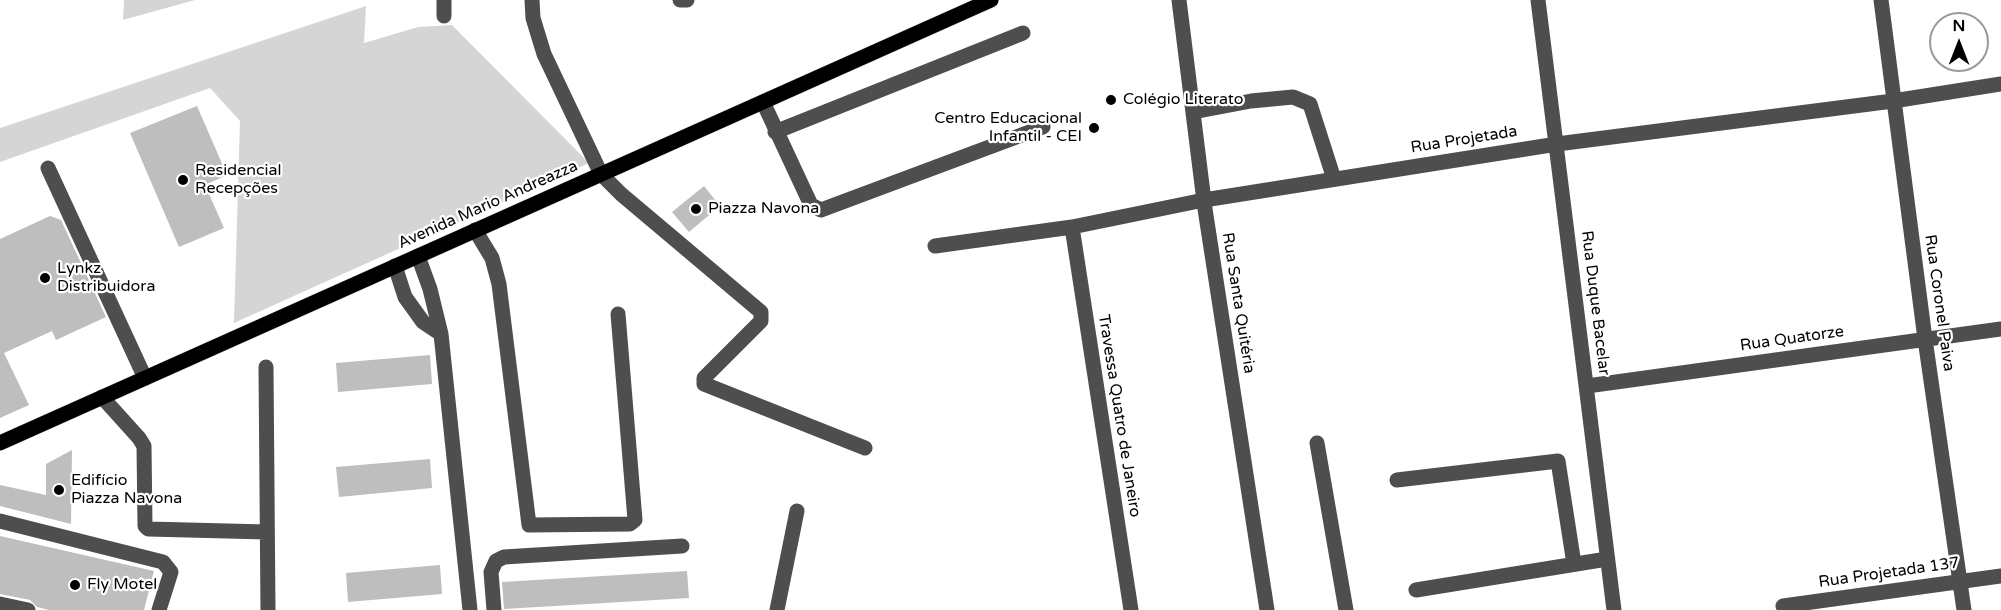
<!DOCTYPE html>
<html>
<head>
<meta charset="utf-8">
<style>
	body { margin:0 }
	#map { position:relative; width:2001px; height:610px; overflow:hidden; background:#fff; font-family:"Varela Round",sans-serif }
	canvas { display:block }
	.north { position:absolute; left:1929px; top:12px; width:60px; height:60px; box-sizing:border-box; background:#fff; border:2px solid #999; border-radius:50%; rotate:0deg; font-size:16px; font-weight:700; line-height:24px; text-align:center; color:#000 }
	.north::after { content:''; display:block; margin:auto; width:21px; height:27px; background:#000; clip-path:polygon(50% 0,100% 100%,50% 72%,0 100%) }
</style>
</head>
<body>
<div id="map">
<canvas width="2001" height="610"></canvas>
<div class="north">N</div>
</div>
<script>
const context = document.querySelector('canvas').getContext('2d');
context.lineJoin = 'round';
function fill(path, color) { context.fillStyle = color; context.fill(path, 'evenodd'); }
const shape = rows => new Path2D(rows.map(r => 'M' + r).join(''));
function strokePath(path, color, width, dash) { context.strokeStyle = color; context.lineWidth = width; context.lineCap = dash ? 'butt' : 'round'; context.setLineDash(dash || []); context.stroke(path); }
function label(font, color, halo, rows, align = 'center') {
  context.font = font + ' "Varela Round",sans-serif'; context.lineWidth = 4.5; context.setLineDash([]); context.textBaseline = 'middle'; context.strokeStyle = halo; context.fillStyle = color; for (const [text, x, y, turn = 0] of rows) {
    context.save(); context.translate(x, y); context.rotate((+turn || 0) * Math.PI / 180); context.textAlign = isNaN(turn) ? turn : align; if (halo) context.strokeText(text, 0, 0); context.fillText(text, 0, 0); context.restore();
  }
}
fill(shape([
	[124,0,195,0,123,20],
	[366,6,364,43,418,27,452,25,589,163,234,323,240,121,210,88,0,162,0,128]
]), '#d5d5d5');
fill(shape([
	[197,106,227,175,205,185,224,228,179,247,130,133],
	[704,186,720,206,689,232,672,212],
	[50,216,61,220,106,317,56,340,52,331,4,353,29,405,0,418,0,239],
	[430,355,432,384,338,392,336,363],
	[72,450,71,524,0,506,0,485,46,495,46,464],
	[430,459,432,488,339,497,336,467],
	[0,536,154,571,144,610,49,610,37,607,30,600,0,594],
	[440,565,442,594,348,602,346,573],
	[687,571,689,598,504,609,502,582]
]), '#bebebe');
const major = shape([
	[0,443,991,0]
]);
strokePath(major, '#dbdbdb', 16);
strokePath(shape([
	[444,0,444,16],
	[532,0,533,18,544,54,601,174,621,194,761,312,761,321,704,378,704,384,865,448],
	[680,0,687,0],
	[1179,0,1205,209,1267,610],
	[1538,0,1614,610],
	[1881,0,1925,339,1964,610],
	[763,102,811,205,821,210,1043,127],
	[1193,112,1251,101,1293,97,1310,104,1334,179],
	[775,132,1023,33],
	[48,168,145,378],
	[1072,227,1131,610],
	[475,230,492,258,499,284,529,525,630,524,635,520,618,314],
	[935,246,1072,227,1204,200,1557,144,1893,101,2001,84],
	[418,256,430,289,441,334,470,610],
	[395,266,405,297,423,322,441,334],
	[266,367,268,610],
	[1587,386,2001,329],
	[102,397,139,438,144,446,145,526,148,529,267,532],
	[1317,443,1346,610],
	[1397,480,1558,461,1574,564],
	[0,521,163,562,171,572,159,610],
	[1416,590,1607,559],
	[0,604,28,610],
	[1783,606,2001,576],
	[494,610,491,572,496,561,504,557,682,546],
	[777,610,797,511]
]), '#4e4e4e', 15);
strokePath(major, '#000', 15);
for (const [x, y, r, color] of [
	[1111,100,6,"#000"],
	[1094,128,6,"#000"],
	[183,180,6,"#000"],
	[696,209,6,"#000"],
	[45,278,6,"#000"],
	[59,490,6,"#000"],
	[75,585,6,"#000"]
]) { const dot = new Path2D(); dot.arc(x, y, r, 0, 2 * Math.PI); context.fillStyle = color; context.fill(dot); strokePath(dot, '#fff', 2); }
label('16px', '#000', '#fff', [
	["Colégio Literato",1123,100],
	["Centro Educacional",1082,119,"right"],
	["Infantil - CEI",1082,137,"right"],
	["Residencial",195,171],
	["Recepções",195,189],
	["Piazza Navona",708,209],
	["Lynkz",57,269],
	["Distribuidora",57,287],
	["Edifício",71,481],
	["Piazza Navona",71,499],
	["Fly Motel",87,585]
], 'left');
label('16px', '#000', '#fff', [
	["Rua Projetada",1464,140,-9],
	["Avenida Mario Andreazza",488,205,-24],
	["Rua Santa Quitéria",1238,303,81],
	["Rua Duque Bacelar",1595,303,83],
	["Rua Coronel Paiva",1939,303,82],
	["Rua Quatorze",1792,339,-8],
	["Travessa Quatro de Janeiro",1119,416,81],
	["Rua Projetada 137",1889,573,-8]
]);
</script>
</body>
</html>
